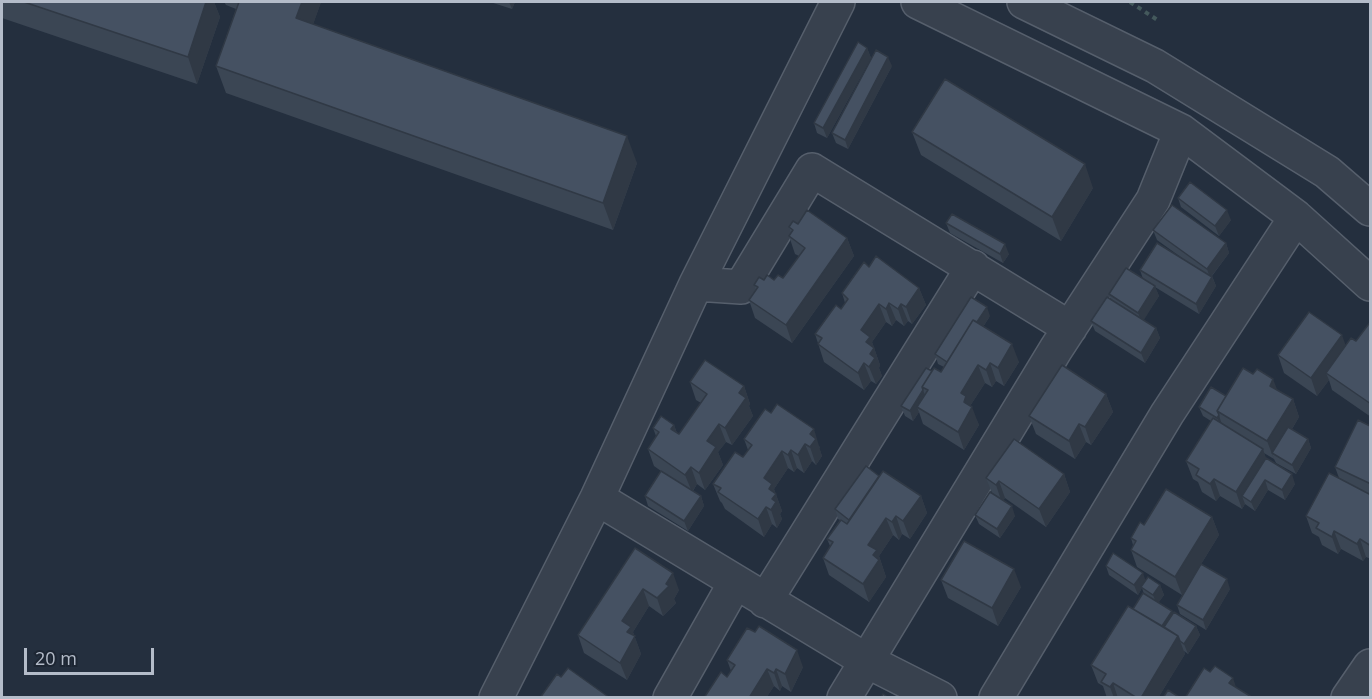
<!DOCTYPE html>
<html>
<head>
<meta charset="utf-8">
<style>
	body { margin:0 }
	#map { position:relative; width:1372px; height:699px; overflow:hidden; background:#242f3e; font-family:"Open Sans",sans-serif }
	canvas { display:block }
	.frame { position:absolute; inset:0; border:3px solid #b4bcc9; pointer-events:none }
	.scale { position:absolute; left:24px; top:648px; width:130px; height:27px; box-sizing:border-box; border:3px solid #b4bcc9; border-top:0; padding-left:8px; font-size:18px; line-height:21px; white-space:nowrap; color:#b4bcc9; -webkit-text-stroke:4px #1d2633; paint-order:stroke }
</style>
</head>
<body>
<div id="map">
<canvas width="1372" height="699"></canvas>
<div class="frame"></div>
<div class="scale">20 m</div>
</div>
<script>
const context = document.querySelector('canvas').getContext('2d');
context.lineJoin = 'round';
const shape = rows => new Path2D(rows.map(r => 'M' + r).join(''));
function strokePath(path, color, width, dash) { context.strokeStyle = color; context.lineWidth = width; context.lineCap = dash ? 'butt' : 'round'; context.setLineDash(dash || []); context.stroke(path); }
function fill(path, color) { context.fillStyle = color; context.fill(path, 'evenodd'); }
const street = shape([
	[918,2,1181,131,1296,217,1370,284],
	[1024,2,1155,66,1327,172,1370,209],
	[696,284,741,287,812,170,1070,328],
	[597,498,867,661,940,698],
	[765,601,973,267],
	[496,698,597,498,696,284,838,2],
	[670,698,735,583],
	[844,698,1056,349,1153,200,1181,131],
	[996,698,1167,414,1296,217],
	[1348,698,1370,666]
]);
strokePath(street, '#565f6c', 36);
strokePath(shape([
	[1130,2,1159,21]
]), '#44595c', 4, [4.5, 4.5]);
strokePath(street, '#38414e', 33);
fill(shape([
	[2,2,214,2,220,17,197,84,2,18],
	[224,2,321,2,313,24,637,163,613,230,226,93,216,66,236,9,226,5],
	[490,2,515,2,512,9],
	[867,48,871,58,827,138,817,133,814,123],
	[892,66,848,149,836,143,832,133],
	[912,132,1093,188,1061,241,921,155],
	[1178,198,1231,220,1219,236,1181,207],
	[946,223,1009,254,1003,263,950,233],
	[798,224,847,238,854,256,792,343,755,318,749,300,756,290,754,285,764,280,774,280,783,278,799,256,795,254,789,236,791,233,789,227],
	[1153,230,1226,243,1229,253,1212,276,1216,286,1199,314,1155,287,1159,296,1143,320,1156,328,1160,338,1145,363,1095,331,1091,321,1111,300,1109,294,1143,279,1140,270,1182,258,1157,240],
	[869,267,919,288,926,305,912,324,908,321,904,326,896,320,892,326,886,322,872,342,880,365,879,368,882,376,876,384,871,381,864,390,824,362,815,334,841,309,845,303,842,293],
	[990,316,983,327,1019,362,1004,386,996,381,992,387,985,383,970,406,979,425,964,450,923,424,919,412,913,421,905,416,901,406,941,372,944,367,938,364,935,354],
	[1371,321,1371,417,1332,390,1329,380,1317,396,1284,373,1278,355,1346,345,1356,341],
	[690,382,744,386,750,404,749,406,753,416,732,445,726,442,718,452,723,465,705,490,697,484,693,491,701,496,704,506,688,531,648,506,645,496,661,471,654,466,648,449,656,436,653,428,674,425,677,433,679,434,701,403,696,400],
	[1277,390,1293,399,1299,417,1292,429,1308,439,1311,448,1296,474,1276,463,1274,459,1264,453,1266,459,1295,484,1285,500,1268,490,1255,511,1245,504,1242,509,1220,496,1216,501,1202,492,1198,482,1193,479,1186,461,1211,421,1203,416,1199,407,1226,396],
	[1106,394,1113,412,1091,445,1086,442,1075,459,1036,434,1029,416],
	[771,413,820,447,819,448,822,456,816,465,812,461,804,473,797,468,794,472,788,468,774,489,782,511,780,514,782,519,777,528,772,524,764,537,725,509,722,503,720,501,713,484,743,457,748,450,744,439],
	[1371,425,1371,559,1366,557,1363,561,1341,549,1338,554,1322,545,1319,537,1312,533,1306,516,1339,478,1335,467],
	[1064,474,1070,492,1046,527,1005,498,1003,501,1015,516,1000,538,979,524,975,515,992,493,986,478],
	[879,476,921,496,927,513,910,539,902,534,899,540,893,535,879,556,886,577,869,602,829,575,823,558,830,546,827,539,840,520,838,519,835,509],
	[1212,517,1219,535,1182,595,1137,567,1131,550,1133,545,1131,538,1144,525],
	[635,548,679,590,674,599,676,603,663,616,649,606,633,632,641,654,627,680,584,653,578,635],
	[1106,566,1160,585,1164,595,1158,603,1172,611,1173,614,1196,626,1200,635,1188,654,1184,651,1185,654,1158,698,1107,698,1103,686,1098,683,1091,665,1144,594,1142,588,1138,595,1109,575],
	[941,580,1021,587,998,626,948,598],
	[1230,589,1206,630,1180,614,1177,605],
	[727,660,803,667,791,692,782,686,780,691,774,686,766,698,704,698,727,677,731,671]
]), '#3b4654');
fill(shape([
	[206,2,214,2,220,17,197,84,188,57],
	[302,2,321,2,306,45,296,18],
	[509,2,515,2,512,9],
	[867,48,871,58,827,138,823,128],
	[888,57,892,66,848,149,845,140],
	[627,136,637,163,613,230,603,203],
	[1085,164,1093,188,1061,241,1052,217],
	[1227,210,1231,220,1219,236,1215,226],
	[847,238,854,256,792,343,786,325],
	[1226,243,1229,253,1210,278,1207,269],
	[1005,244,1009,254,1003,263,1000,254],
	[1212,277,1216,286,1199,314,1196,304],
	[1155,286,1159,296,1142,323,1138,313],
	[919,288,926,305,912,324,906,307],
	[889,303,896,320,892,326,886,309],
	[879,304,886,322,872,342,880,365,879,368,882,376,876,384,869,367,861,330],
	[901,304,908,321,904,326,898,309],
	[987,307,990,316,953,373,950,364],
	[1156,328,1160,338,1145,363,1141,353],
	[1342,335,1348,352,1326,373,1329,380,1317,396,1311,378],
	[1012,344,1019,362,1004,386,998,368],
	[864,363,871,381,864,390,858,373],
	[990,363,996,381,992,387,986,370],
	[978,365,985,383,970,406,972,407,979,425,964,450,958,432,961,393],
	[1273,379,1280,397,1270,386],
	[744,386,750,404,749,406,753,416,732,445,725,428,739,393],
	[923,390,927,400,917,407,919,412,913,421,910,411],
	[1106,394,1113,412,1091,445,1085,427],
	[1293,399,1299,417,1276,455,1272,453,1274,459,1267,441],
	[1219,415,1222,425,1221,427,1217,418],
	[719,424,726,442,718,452,723,465,705,490,699,473,707,441],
	[1079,424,1086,442,1075,459,1069,441],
	[674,425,680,442,671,429],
	[814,429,822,456,816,465,810,447,810,434],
	[1308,439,1311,448,1296,474,1292,465],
	[805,444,812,461,804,473,798,455],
	[1263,449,1269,467,1242,496,1245,504,1242,509,1236,492],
	[791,450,797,468,794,472,788,455],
	[782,451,788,468,774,489,782,511,780,514,782,519,777,528,771,510,764,478],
	[691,467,697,484,692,492,685,475],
	[1064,474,1070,492,1046,527,1039,509],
	[1292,474,1295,484,1285,500,1282,490],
	[1214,479,1220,496,1216,501,1210,484],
	[1265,480,1268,490,1255,511,1251,502],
	[999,481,1005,498,1002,503,996,485],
	[701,496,704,506,688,531,684,521],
	[921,496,927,513,910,539,903,521],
	[1012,506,1015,516,1000,538,997,529],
	[766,507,772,524,764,537,758,519],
	[896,516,902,534,899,540,892,522],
	[1212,517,1219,535,1182,595,1175,577],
	[886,518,893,535,879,556,886,577,869,602,863,584,868,545],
	[1334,531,1341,549,1338,554,1332,537],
	[1360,539,1366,557,1363,561,1357,544],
	[1014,569,1021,587,998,626,992,608],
	[673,573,679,590,674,599,676,603,663,616,657,598],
	[1143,573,1146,582,1141,587,1142,588,1138,595,1134,585],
	[1227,579,1230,589,1206,630,1203,620],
	[1160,585,1164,595,1157,605,1153,595],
	[643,589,649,606,633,632,641,654,627,680,620,663,622,621],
	[1172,611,1175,621,1160,629],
	[1196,626,1200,635,1188,654,1184,644],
	[1178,636,1185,654,1158,698,1141,698],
	[797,650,803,667,791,692,785,674],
	[767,669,774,686,766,698,749,698],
	[776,669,782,686,780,691,774,673],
	[1233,678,1239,696,1229,683],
	[1113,683,1118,698,1114,698,1110,687]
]), '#303945');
const building = shape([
	[24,2,206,2,188,57,24,2],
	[239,2,302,2,296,18,627,136,603,203,216,66,239,2],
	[858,42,867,48,823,128,814,123,858,42],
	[876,50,888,57,845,140,832,133,876,50],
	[945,79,1085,164,1052,217,912,132,945,79],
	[1190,182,1227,210,1215,226,1178,198,1190,182],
	[1172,205,1226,243,1207,269,1153,230,1172,205],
	[807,210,847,238,786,325,749,300,758,287,754,285,759,277,764,280,767,275,774,280,778,275,783,278,805,248,789,236,793,230,789,227,793,221,798,224,807,210],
	[952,214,1005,244,1000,254,946,223,952,214],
	[1157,243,1212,277,1196,304,1140,270,1157,243],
	[876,256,919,288,906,307,901,304,898,309,889,303,886,309,879,304,861,330,870,337,866,342,874,348,870,354,875,358,869,367,864,363,858,373,818,344,822,338,815,334,836,305,841,309,848,299,842,293,864,262,869,267,876,256],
	[1126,268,1155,286,1138,313,1109,294,1126,268],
	[971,297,987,307,977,322,973,320,947,362,935,354,971,297],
	[1107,297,1156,328,1141,353,1091,321,1107,297],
	[1309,312,1342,335,1311,378,1278,355,1309,312],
	[973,320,1012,344,998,368,990,363,986,370,978,365,961,393,966,396,964,402,972,407,958,432,917,407,928,390,922,387,934,368,941,372,973,320],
	[1371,321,1371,404,1326,373,1351,338,1356,341,1371,321],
	[705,360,744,386,739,393,746,398,725,428,719,424,707,441,716,447,699,473,691,467,685,475,648,449,659,432,653,428,661,416,674,425,671,429,679,434,707,394,690,382,705,360],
	[1062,365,1106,394,1085,427,1079,424,1069,441,1029,416,1062,365],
	[926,368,932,371,922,387,923,390,910,411,901,406,926,368],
	[1243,368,1253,374,1257,369,1273,379,1270,386,1293,399,1267,441,1217,411,1243,368],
	[1211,387,1226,396,1217,411,1219,415,1217,418,1199,407,1211,387],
	[777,404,814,429,810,434,816,439,810,447,805,444,798,455,791,450,788,455,782,451,764,478,772,484,769,489,776,494,772,499,776,502,771,510,766,507,758,519,718,492,721,488,713,484,735,452,743,457,752,445,744,439,765,409,771,413,777,404],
	[1213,418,1263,449,1236,492,1214,479,1210,484,1196,475,1199,469,1186,461,1213,418],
	[1358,420,1370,426,1371,425,1371,484,1335,467,1358,420],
	[1288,427,1308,439,1292,465,1272,453,1288,427],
	[1014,439,1064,474,1039,509,999,481,996,485,986,478,1014,439],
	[1266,458,1292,474,1282,490,1265,480,1251,502,1242,496,1266,458],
	[866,466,879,476,849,520,835,509,866,466],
	[661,471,701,496,684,521,645,496,661,471],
	[883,471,921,496,903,521,896,516,892,522,886,518,868,545,877,550,873,555,879,560,863,584,823,558,833,542,827,539,841,520,847,524,883,471],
	[1329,473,1371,495,1371,546,1360,539,1357,544,1334,531,1332,537,1316,528,1319,523,1306,516,1329,473],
	[1166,489,1212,517,1175,577,1131,550,1136,541,1131,538,1140,522,1144,525,1166,489],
	[990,492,1012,506,997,529,975,515,990,492],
	[964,541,1014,569,992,608,941,580,964,541],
	[635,548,673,573,666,584,669,586,657,598,643,589,622,621,631,627,627,632,635,636,620,663,578,635,635,548],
	[1113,553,1143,573,1134,585,1106,566,1113,553],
	[1201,564,1227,579,1203,620,1177,605,1201,564],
	[1148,577,1160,585,1153,595,1141,587,1148,577],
	[1143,593,1172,611,1162,626,1133,609,1143,593],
	[1128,606,1178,636,1141,698,1137,698,1113,683,1110,687,1101,682,1106,674,1091,665,1128,606],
	[1174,612,1196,626,1184,644,1180,641,1178,636,1164,627,1174,612],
	[759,626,797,650,785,674,776,669,774,673,767,669,749,698,704,698,721,672,727,677,735,665,727,660,747,628,755,632,759,626],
	[1215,666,1233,678,1229,683,1250,696,1249,698,1185,698,1204,668,1210,672,1215,666],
	[568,668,610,698,540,698,557,674,561,677,568,668],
	[1168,690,1179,697,1163,698,1168,690],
	[883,694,889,698,881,698,883,694]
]);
fill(building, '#455162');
strokePath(building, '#303945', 1.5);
</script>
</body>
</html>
